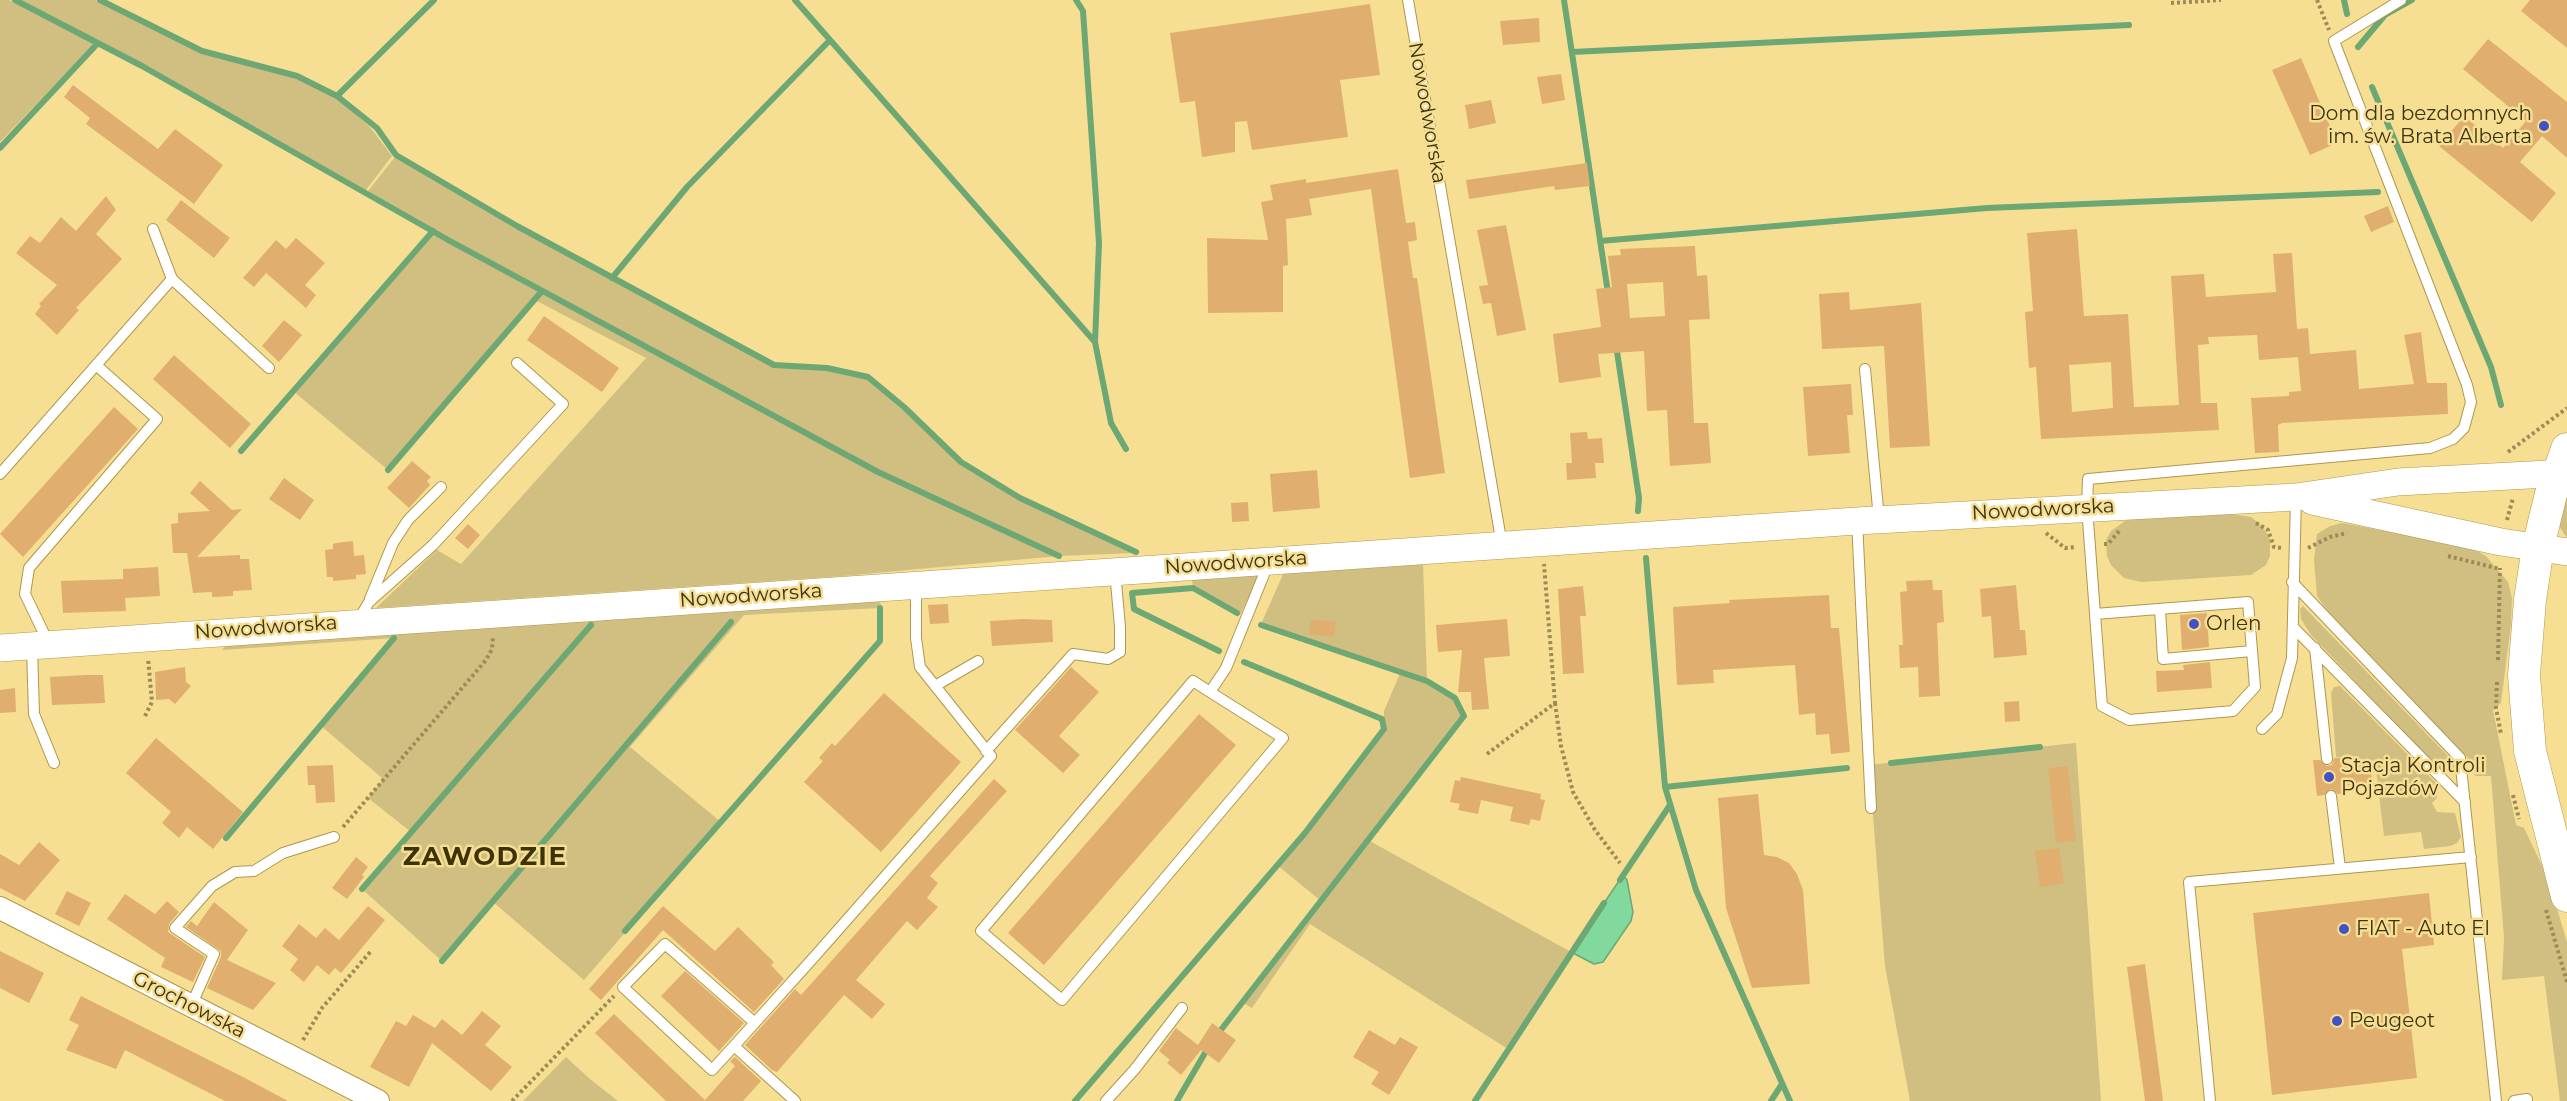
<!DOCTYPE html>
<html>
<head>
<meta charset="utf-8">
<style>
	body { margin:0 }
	canvas { display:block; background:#f6df92 }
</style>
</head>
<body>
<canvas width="2567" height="1101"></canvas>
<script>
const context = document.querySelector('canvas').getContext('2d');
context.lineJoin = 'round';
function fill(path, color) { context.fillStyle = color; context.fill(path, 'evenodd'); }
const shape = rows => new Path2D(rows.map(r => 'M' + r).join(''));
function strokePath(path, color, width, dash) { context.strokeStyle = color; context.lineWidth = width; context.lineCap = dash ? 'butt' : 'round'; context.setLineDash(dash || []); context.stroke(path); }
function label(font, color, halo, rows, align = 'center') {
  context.font = font + ' Montserrat,sans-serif'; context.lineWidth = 5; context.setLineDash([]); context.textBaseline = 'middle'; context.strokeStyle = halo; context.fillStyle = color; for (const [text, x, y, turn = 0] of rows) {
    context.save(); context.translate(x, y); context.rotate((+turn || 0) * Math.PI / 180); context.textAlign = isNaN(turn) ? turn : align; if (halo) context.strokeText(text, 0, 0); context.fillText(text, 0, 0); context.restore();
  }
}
fill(shape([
	[0,0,9,0,95,43,0,142],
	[18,0,95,0,201,53,297,77,338,99,370,127,392,156,366,190,145,66],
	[395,157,542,242,773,367,829,370,868,378,962,465,1021,501,1134,553,1059,556,843,576,376,608,437,550,461,564,646,358,535,300,388,470,293,391,433,232,368,191],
	[2567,490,2567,538,2557,523],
	[2231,514,2251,517,2262,526,2270,539,2270,556,2266,565,2251,575,2141,582,2124,578,2111,565,2107,556,2106,540,2111,531,2125,521,2135,518],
	[2342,523,2470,547,2486,556,2508,582,2512,598,2511,624,2501,703,2493,710,2516,825,2524,828,2547,876,2567,942,2567,1101,2560,1101,2544,976,2502,980,2504,938,2491,776,2475,776,2471,761,2326,609,2317,596,2314,560,2317,534,2330,526],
	[1423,562,1427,681,1455,698,1464,716,1368,840,1571,952,1508,1049,1310,924,1252,1008,1243,1003,1321,901,1277,865,1384,729,1384,711,1401,671,1261,624,1285,570],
	[1260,573,1240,615,1193,588,1192,578],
	[881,598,880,608,744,615,630,747,721,822,584,980,493,902,442,961,362,889,411,832,368,798,383,779,320,725,395,638,222,650,229,642],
	[2303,606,2452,760,2455,766,2452,772,2442,772,2311,635,2301,619,2300,609],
	[2340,686,2438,785,2437,798,2432,803,2437,812,2455,813,2461,837,2457,843,2450,846,2424,849,2421,832,2384,836,2375,761,2336,757,2331,693,2334,687],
	[2076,743,2101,1101,1910,1101,1885,966,1869,765],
	[566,1057,590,1079,618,1101,523,1101]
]), '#d1bf82');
const water = shape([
	[1623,875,1627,880,1633,912,1631,921,1603,962,1594,964,1571,952,1623,875]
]);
fill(water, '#81d99d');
strokePath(water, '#6ca774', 1.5);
strokePath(shape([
	[15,0,142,66,450,241,878,472,1059,556],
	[100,0,202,51,297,76,337,96,434,0],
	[795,0,1095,342],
	[1076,0,1083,11,1099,243,1095,342,1111,423,1126,449],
	[1564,0,1608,293],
	[2344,0,2347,14],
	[2358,47,2385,15,2412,0],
	[1572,52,2129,25],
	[2372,87,2491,367,2501,405],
	[337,96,377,128,396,155,517,226,774,365,827,368,868,377,904,407,961,462,1020,498,1136,552],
	[0,148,98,43],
	[1600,241,1987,208,2378,192],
	[612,278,687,187,830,40],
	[1616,345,1639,498,1638,511],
	[241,451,433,231],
	[388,470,542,291],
	[1646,558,1665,787,1696,890,1790,1101],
	[1219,651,1134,609,1132,593,1193,588,1237,613],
	[1891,763,2040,747],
	[1665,787,1847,768],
	[226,838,394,638],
	[1620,880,1670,805],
	[362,889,591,625],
	[625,931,880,641,880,608],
	[442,961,731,622],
	[1217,1035,1464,716,1455,698,1427,681,1261,625],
	[1075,1101,1305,833,1384,729,1382,719,1244,662],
	[1177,1101,1209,1046],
	[1475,1101,1604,903],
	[1771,1101,1782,1084]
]), '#6ca774', 6);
fill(shape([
	[2530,0,2567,0,2567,48,2521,11],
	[1370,4,1380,75,1340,80,1348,137,1252,150,1247,121,1235,122,1235,152,1202,157,1195,101,1180,103,1170,33],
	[1539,18,1540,42,1503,45,1500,21],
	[2488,39,2567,102,2567,158,2542,136,2520,162,2556,193,2532,222,2439,146,2464,116,2503,148,2526,121,2463,69],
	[2301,58,2337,143,2310,155,2272,70],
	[1561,74,1565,100,1542,104,1537,77],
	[73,85,158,149,175,129,223,165,194,204,86,124,90,118,64,97],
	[1491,100,1496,123,1469,129,1465,105],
	[1587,163,1590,186,1555,190,1554,186,1469,199,1466,180],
	[1398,169,1406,223,1415,222,1417,240,1408,242,1413,278,1417,278,1445,473,1410,478,1371,189,1309,199,1312,215,1286,219,1288,265,1283,266,1283,312,1208,313,1207,238,1268,240,1261,202,1273,200,1270,185,1306,179,1306,183],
	[106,196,116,210,96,234,122,259,76,308,79,310,57,335,35,314,41,306,39,304,57,285,16,253,30,236,40,243,61,217,76,231],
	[181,200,230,238,214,258,166,220],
	[2388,206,2394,222,2371,232,2364,216],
	[1506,225,1526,330,1497,336,1491,303,1483,304,1479,286,1488,285,1477,230],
	[2077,229,2084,316,2128,314,2134,407,2179,405,2171,276,2204,274,2206,297,2276,292,2273,254,2292,253,2297,329,2308,328,2310,354,2356,350,2359,389,2414,384,2404,335,2421,332,2427,383,2447,383,2448,414,2282,423,2278,425,2279,452,2255,453,2251,398,2289,396,2289,392,2301,391,2298,357,2259,360,2257,335,2208,337,2209,344,2198,345,2201,403,2217,403,2219,430,2041,439,2036,367,2029,368,2025,312,2033,311,2027,233],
	[2111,362,2113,408,2072,412,2069,365],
	[296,238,325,263,305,285,316,295,306,308,266,273,254,287,243,278,276,240,286,249],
	[1695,246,1697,276,1707,275,1710,319,1689,320,1694,423,1708,423,1711,463,1670,466,1667,410,1647,411,1644,351,1598,354,1601,377,1559,383,1553,334,1601,327,1596,289,1612,287,1608,256,1621,255,1620,249],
	[1663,282,1665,316,1630,318,1627,284],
	[1849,292,1850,310,1921,303,1930,446,1890,448,1884,346,1822,349,1819,294],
	[544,316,619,368,602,392,527,340],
	[284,320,302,335,279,362,262,346],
	[174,355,251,424,230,448,153,379],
	[1851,384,1853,415,1847,415,1850,453,1808,456,1803,387],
	[114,407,138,429,23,557,0,534],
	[1587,432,1588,439,1602,438,1604,463,1595,463,1596,478,1567,480,1566,463,1572,463,1570,433],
	[412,461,431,477,427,481,430,485,409,508,387,488],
	[1317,470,1320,508,1273,512,1270,474],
	[284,478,314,500,300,520,269,499],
	[200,481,232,510,242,509,197,557,240,555,240,559,249,559,252,590,233,591,233,596,212,597,212,592,193,593,187,553,173,553,171,524,178,523,178,513,210,511,190,493],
	[1248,502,1249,521,1232,522,1231,503],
	[468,524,480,535,468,549,455,538],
	[353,541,354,556,364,555,366,574,356,575,356,579,333,581,333,577,327,577,325,550,333,549,333,544,336,543],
	[158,567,160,596,125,598,126,611,63,613,61,581,123,579,123,569],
	[1932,580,1933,590,1942,590,1944,622,1937,623,1940,696,1919,697,1918,667,1900,668,1899,645,1903,645,1900,592,1907,591,1906,581],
	[2016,585,2020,630,2025,630,2027,655,1994,658,1991,616,1982,617,1980,589],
	[1583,586,1586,616,1580,616,1584,673,1563,674,1558,589],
	[1829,595,1831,628,1839,628,1850,752,1831,754,1829,734,1816,735,1815,713,1799,715,1795,665,1713,670,1714,683,1677,685,1673,607,1730,603,1729,600],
	[948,604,949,623,930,624,928,605],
	[2207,613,2209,647,2182,650,2180,615],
	[1023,619,1052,620,1053,642,992,646,990,621],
	[1311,619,1336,622,1334,637,1309,634],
	[1507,619,1510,656,1484,658,1489,709,1472,710,1471,692,1458,692,1462,650,1438,652,1436,625],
	[2210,662,2212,688,2157,692,2156,671,2184,670,2183,665],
	[185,667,186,682,191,686,175,704,169,699,156,700,155,672],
	[1071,667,1099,692,1059,736,1080,755,1063,773,1015,730],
	[85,675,103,675,105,703,52,705,50,677],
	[15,688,16,712,0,713,0,690],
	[884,693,961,762,881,852,804,782,823,761,819,758,832,743,835,746],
	[2019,701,2020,721,2005,722,2004,702],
	[1199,714,1236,745,1044,965,1008,933],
	[156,738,243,812,213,849,187,827,179,838,162,823,171,812,126,773],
	[2334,758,2341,758,2342,764,2370,761,2372,782,2344,786,2344,794,2338,794,2331,789,2324,795,2317,796,2313,760,2320,760,2327,766,2332,765],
	[333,765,335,802,316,803,315,785,308,785,307,766],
	[2068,766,2076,841,2056,843,2048,768],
	[1461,777,1541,794,1540,799,1545,800,1540,821,1531,819,1529,825,1510,821,1513,807,1481,800,1478,814,1458,810,1460,804,1450,802,1455,780,1460,781],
	[994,779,1007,791,930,876,938,883,927,898,938,907,917,930,907,921,856,980,885,1004,872,1019,844,995,777,1072,772,1070,745,1045,795,989,801,995],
	[1758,794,1764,855,1777,857,1789,863,1797,874,1803,890,1810,984,1752,988,1726,908,1718,798],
	[39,842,60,860,25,901,0,888,0,854,19,865],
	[2059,848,2064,883,2040,887,2035,851],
	[356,857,368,867,362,875,364,877,347,899,332,888],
	[67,891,91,903,79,926,55,914],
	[2429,893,2434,945,2402,949,2417,1078,2272,1095,2253,913],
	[125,894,155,914,167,901,179,912,169,924,168,932,205,957,193,982,161,967,165,958,107,919],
	[214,902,248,930,227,960,276,983,253,1010,207,988,221,957,221,951,186,927,191,921,197,926],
	[368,906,385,920,341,973,335,968,329,975,317,965,304,982,290,970,298,959,282,946,299,924,316,938,325,928,339,940],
	[663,906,715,951,738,927,774,962,771,965,784,979,754,1012,663,930,601,1000,589,989],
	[0,951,44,973,29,1003,0,988],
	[2145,964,2163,1101,2145,1101,2127,967],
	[685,971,744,1023,719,1051,661,996],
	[81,996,243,1077,288,1101,225,1101,125,1050,116,1069,66,1050,79,1025,69,1020],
	[482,1011,501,1026,485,1045,512,1067,491,1091,432,1043,409,1087,370,1067,396,1021,406,1026,413,1015,435,1028,442,1019,462,1035],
	[614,1014,705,1100,735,1066,730,1061,735,1057,761,1081,743,1101,666,1101,595,1033],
	[1212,1023,1236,1040,1219,1063,1201,1050,1181,1075,1167,1063,1170,1060,1159,1051,1176,1028,1198,1045],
	[1369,1030,1395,1045,1400,1037,1418,1047,1389,1095,1371,1084,1379,1072,1353,1057]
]), '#e0af6f');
const service = shape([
	[1408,0,1502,545],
	[153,229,172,279,269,368],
	[1865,369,1879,519],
	[0,474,172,279],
	[1857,521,1871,808],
	[2292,582,2460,758,2496,1101],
	[370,599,393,543,408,520,441,487],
	[2160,609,2163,659,2252,651],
	[2095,614,2102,706,2129,720,2233,711,2255,687,2248,602,2095,614,2087,507,2088,479,2430,448,2453,439,2464,428,2471,402,2467,385,2334,41,2401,0],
	[357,622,369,602,433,545,563,404,517,363],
	[2293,627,2465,802],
	[49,644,25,594,29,568,157,419,96,365],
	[32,647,34,714,54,763],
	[2315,648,2327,759],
	[935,686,978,661],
	[1210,692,1283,738,1062,1000,981,931,1193,681,1210,692,1226,668,1269,562],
	[2262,729,2277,714,2292,658,2296,497],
	[986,751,1073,654,1108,659,1120,652,1120,627,1115,571],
	[2331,796,2340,868],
	[191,1006,214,954,175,928,212,886,235,872,254,871,283,853,334,837],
	[755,1023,665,944,623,987,712,1070,734,1046,815,956,991,756,920,667,916,638,916,584],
	[734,1046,795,1101],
	[1106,1101,1135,1069,1182,1008],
	[2210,1101,2189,882,2471,857],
	[2514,1101,2527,1099]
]);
const minor = shape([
	[0,908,378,1101]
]);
const tertiary = shape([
	[2312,501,2501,542,2567,552],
	[0,648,1857,521,2296,497,2398,482,2567,473]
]);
const secondary = shape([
	[2567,449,2551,494,2538,547,2530,600,2524,675,2530,751,2567,896]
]);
strokePath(service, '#ae984c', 12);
strokePath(minor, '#ae984c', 24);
strokePath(tertiary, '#ae984c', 28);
strokePath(secondary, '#ae984c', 33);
strokePath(shape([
	[2317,0,2329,30],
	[2171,3,2221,0],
	[2508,452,2567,408],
	[2507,520,2513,498],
	[2256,523,2268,530,2274,547,2282,548],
	[2046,533,2065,548,2076,547],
	[2104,544,2108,544,2120,530],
	[2308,548,2330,537,2347,533],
	[2448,556,2500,569],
	[2498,660,2500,568],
	[2497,682,2496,708,2501,734],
	[1555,703,1561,746,1573,792,1595,830,1620,863],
	[145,716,152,702,148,658],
	[1487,754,1555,703,1544,564],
	[2513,795,2519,819],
	[343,827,486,660,492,649,493,637],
	[2546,910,2567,982],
	[303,1040,322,1008,371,951],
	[512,1101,614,996]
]), '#9c8b54', 4, [3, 3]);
strokePath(service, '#fff', 10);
strokePath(minor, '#fff', 22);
strokePath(tertiary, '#fff', 27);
strokePath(secondary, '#fff', 32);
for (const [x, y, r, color] of [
	[2544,126,6,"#4451c5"],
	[2194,624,6,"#4451c5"],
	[2329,777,6,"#4451c5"],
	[2344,929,6,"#4451c5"],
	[2337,1021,6,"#4451c5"]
]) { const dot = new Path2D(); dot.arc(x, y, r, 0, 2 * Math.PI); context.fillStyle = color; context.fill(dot); strokePath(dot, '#f6df92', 2); }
label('20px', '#3c3313', '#f6df92', [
	["Nowodworska",1427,113,80],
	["Nowodworska",2043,510,-3],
	["Nowodworska",1236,563,-4],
	["Nowodworska",751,596,-4],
	["Nowodworska",266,628,-4],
	["Grochowska",189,1005,27]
]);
label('20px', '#3c3313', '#f6df92', [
	["Dom dla bezdomnych",2532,114,"right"],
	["im. św. Brata Alberta",2532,137,"right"],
	["Orlen",2206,624],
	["Stacja Kontroli",2341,766],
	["Pojazdów",2341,789],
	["FIAT - Auto El",2356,929],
	["Peugeot",2349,1021]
], 'left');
context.letterSpacing = '1.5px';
label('bold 26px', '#3e3308', '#f6df92', [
	["ZAWODZIE",485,857]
]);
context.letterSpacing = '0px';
</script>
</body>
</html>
